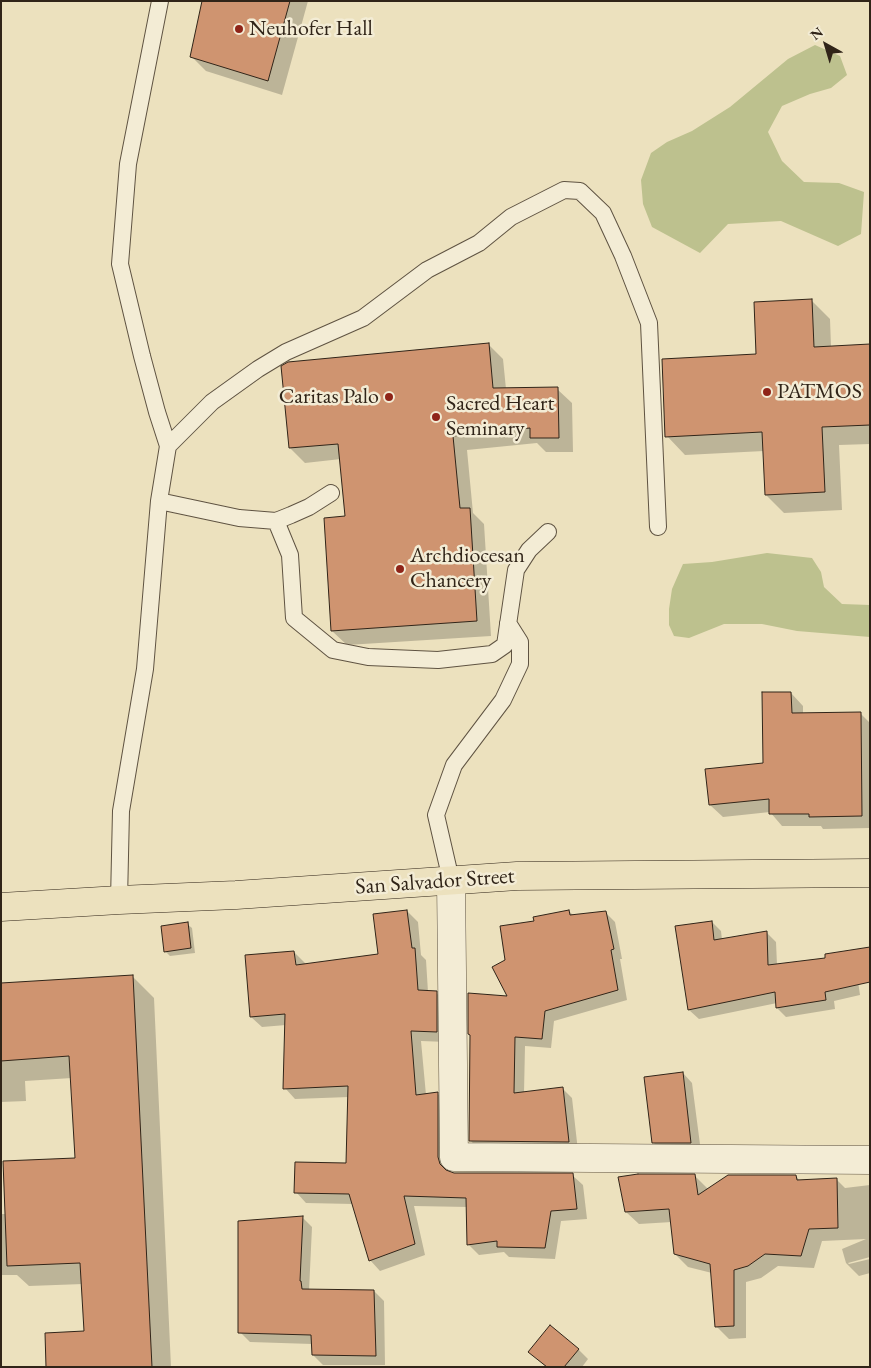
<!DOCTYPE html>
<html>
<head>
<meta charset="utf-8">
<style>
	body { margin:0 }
	#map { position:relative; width:871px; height:1368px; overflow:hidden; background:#ece1be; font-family:"EB Garamond",serif }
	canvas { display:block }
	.frame { position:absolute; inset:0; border:2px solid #302418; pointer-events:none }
	.north { position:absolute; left:801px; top:20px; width:50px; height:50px; -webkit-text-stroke:4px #f3ecd5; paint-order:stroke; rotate:321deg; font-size:14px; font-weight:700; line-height:20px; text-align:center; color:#302418 }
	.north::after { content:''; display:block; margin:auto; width:18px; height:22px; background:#302418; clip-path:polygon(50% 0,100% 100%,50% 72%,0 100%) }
</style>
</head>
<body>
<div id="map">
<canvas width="871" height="1368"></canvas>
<div class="frame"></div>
<div class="north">N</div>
</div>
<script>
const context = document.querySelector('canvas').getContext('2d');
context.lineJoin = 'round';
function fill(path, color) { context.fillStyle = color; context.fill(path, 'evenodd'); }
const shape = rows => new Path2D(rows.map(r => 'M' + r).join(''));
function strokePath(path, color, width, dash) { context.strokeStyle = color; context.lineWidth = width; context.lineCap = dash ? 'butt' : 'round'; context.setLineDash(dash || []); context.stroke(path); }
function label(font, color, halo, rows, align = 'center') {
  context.font = font + ' "EB Garamond",serif'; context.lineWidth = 5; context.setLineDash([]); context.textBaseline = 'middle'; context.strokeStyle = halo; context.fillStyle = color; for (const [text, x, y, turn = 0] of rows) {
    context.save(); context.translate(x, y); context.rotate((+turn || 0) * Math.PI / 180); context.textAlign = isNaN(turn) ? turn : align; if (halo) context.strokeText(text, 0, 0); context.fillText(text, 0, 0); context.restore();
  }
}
fill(shape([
	[815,45,840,56,847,75,831,88,810,94,782,106,768,132,782,161,804,182,839,183,864,192,861,234,838,246,781,221,728,224,700,253,652,227,643,204,641,180,651,153,667,142,692,131,730,107,788,59],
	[767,553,812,558,821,572,824,587,842,604,870,605,870,637,797,631,762,624,724,624,689,638,674,636,669,625,669,609,672,589,683,564,712,562]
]), '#bdc18e');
fill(shape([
	[204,1,308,1,282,95,206,71,191,56],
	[811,300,830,319,831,347,870,345,870,444,839,445,842,510,784,513,766,495,764,451,685,455,667,436,758,355],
	[488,344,503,359,506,389,557,389,572,403,573,452,546,452,537,443,467,450,473,513,484,524,491,636,347,645,332,631,347,517,341,459,305,463,290,448,283,367],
	[791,693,803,706,803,714,861,714,870,723,870,828,823,829,821,826,782,826,770,812,723,817,710,805,765,764],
	[407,911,418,922,421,955,426,960,428,992,436,993,447,1003,447,1042,421,1041,426,1095,437,1093,448,1104,450,1173,572,1175,583,1185,587,1219,561,1221,555,1259,509,1257,504,1252,479,1255,469,1245,468,1207,414,1206,425,1255,380,1271,370,1260,353,1204,306,1203,296,1192,347,1165,349,1097,295,1099,285,1088,286,1025,262,1027,251,1017,294,952,305,963,305,965,379,955],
	[569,911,574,916,605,912,615,922,622,959,620,959,627,1000,554,1021,551,1048,525,1046,524,1093,562,1088,572,1098,578,1151,480,1151,471,1141,509,998,506,961,535,922],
	[712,922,721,931,722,940,767,933,776,942,777,965,856,967,860,995,834,1001,835,1009,786,1017,777,1008,777,1003,699,1019,689,1010],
	[187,924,192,928,195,953,170,956,165,951],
	[132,976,154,998,171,1367,48,1367,85,1332,83,1284,29,1286,17,1275,1,1275,1,1214,6,1214,76,1160,72,1078,25,1081,26,1101,1,1102,1,984],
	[683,1073,692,1083,701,1152,663,1152,653,1142],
	[695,1176,708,1189,796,1176,800,1181,837,1180,845,1188,870,1185,870,1257,848,1263,849,1264,870,1259,870,1273,859,1276,846,1263,842,1249,866,1239,822,1241,814,1268,778,1266,761,1278,746,1282,746,1338,729,1339,716,1326,712,1273,688,1267,675,1254,672,1222,639,1224,626,1212],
	[302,1217,312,1227,309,1291,374,1291,384,1301,385,1365,323,1365,313,1355,312,1344,250,1342,240,1332],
	[578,1349,588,1359,582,1367,546,1367,530,1352]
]), '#0003');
const building = shape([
	[202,1,290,1,268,81,190,57,202,1],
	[812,299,814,347,870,344,870,425,822,427,825,492,765,495,762,432,665,437,662,359,756,354,754,302,812,299],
	[489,343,493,388,558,387,559,438,530,438,530,428,453,436,460,508,470,508,477,621,331,631,324,518,345,516,338,444,289,448,281,366,288,362,489,343],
	[762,692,791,692,792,713,861,712,862,816,809,817,809,814,769,814,769,799,709,805,705,769,763,763,762,692],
	[407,910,412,948,415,948,418,990,437,991,437,1032,411,1031,416,1095,438,1092,438,1157,440,1164,446,1170,454,1173,573,1173,577,1209,551,1211,545,1248,497,1247,497,1241,467,1245,466,1198,404,1196,415,1244,369,1261,349,1194,294,1193,295,1162,346,1163,348,1086,283,1089,285,1014,250,1017,245,955,294,951,296,965,378,954,373,914,407,910],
	[569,910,570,915,606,911,614,949,611,950,618,990,545,1011,542,1039,515,1037,514,1093,563,1087,569,1142,469,1141,470,1035,468,1034,468,993,507,996,492,967,505,960,500,926,534,921,533,917,569,910],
	[712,921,714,940,767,931,768,965,825,958,825,954,870,947,870,982,825,992,826,1000,776,1008,775,992,688,1010,675,926,712,921],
	[188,922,191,948,164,952,161,926,188,922],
	[133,975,152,1367,46,1367,45,1333,84,1331,80,1263,7,1266,3,1161,75,1158,69,1056,1,1061,1,983,133,975],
	[683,1072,691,1143,652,1143,644,1077,683,1072],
	[638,1174,695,1174,698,1195,728,1175,796,1175,797,1180,837,1178,838,1228,809,1229,801,1256,765,1254,748,1266,734,1270,734,1326,715,1327,710,1264,674,1254,669,1209,625,1212,618,1177,638,1174],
	[303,1216,300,1281,301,1281,302,1289,374,1290,376,1356,312,1355,311,1335,238,1333,238,1221,303,1216],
	[550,1325,579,1349,564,1367,547,1367,528,1352,550,1325]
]);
fill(building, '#cf9470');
strokePath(building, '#302418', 1);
const service = shape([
	[168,446,212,402,258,369,286,352,363,318,427,270,479,243,511,217,564,190,580,191,603,213,623,256,649,323,658,527],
	[159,501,239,518,276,521,291,515,309,507,331,493],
	[276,521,290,555,294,618,333,650,368,657,438,660,492,654,505,645,516,570,529,550,548,532],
	[451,880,436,815,454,765,503,700,520,664,520,642,508,623],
	[119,900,121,811,145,669,159,501,168,446,157,412,142,356,120,264,128,164,160,1]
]);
const minor = shape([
	[451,880,454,1157,870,1160]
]);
const trunk = shape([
	[1,907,119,900,236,895,517,876,870,873]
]);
strokePath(service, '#5f5342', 18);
strokePath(minor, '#5f5342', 29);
strokePath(trunk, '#302418', 29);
strokePath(service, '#f3ecd5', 16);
strokePath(minor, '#f3ecd5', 28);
strokePath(trunk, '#ece1be', 28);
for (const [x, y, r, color] of [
	[239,29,5,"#8f2418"],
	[767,392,5,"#8f2418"],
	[389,397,5,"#8f2418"],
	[436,417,5,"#8f2418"],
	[400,569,5,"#8f2418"]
]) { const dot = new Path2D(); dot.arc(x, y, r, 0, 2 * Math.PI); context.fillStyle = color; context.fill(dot); strokePath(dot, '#f3ecd5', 2); }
label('22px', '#302418', '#f3ecd5', [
	["Neuhofer Hall",249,29],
	["PATMOS",777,392],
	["Caritas Palo",379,397,"right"],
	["Sacred Heart",446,404],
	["Seminary",446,429],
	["Archdiocesan",410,556],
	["Chancery",410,581]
], 'left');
label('22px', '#302418', '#f3ecd5', [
	["San Salvador Street",435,882,-4]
]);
</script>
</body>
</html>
